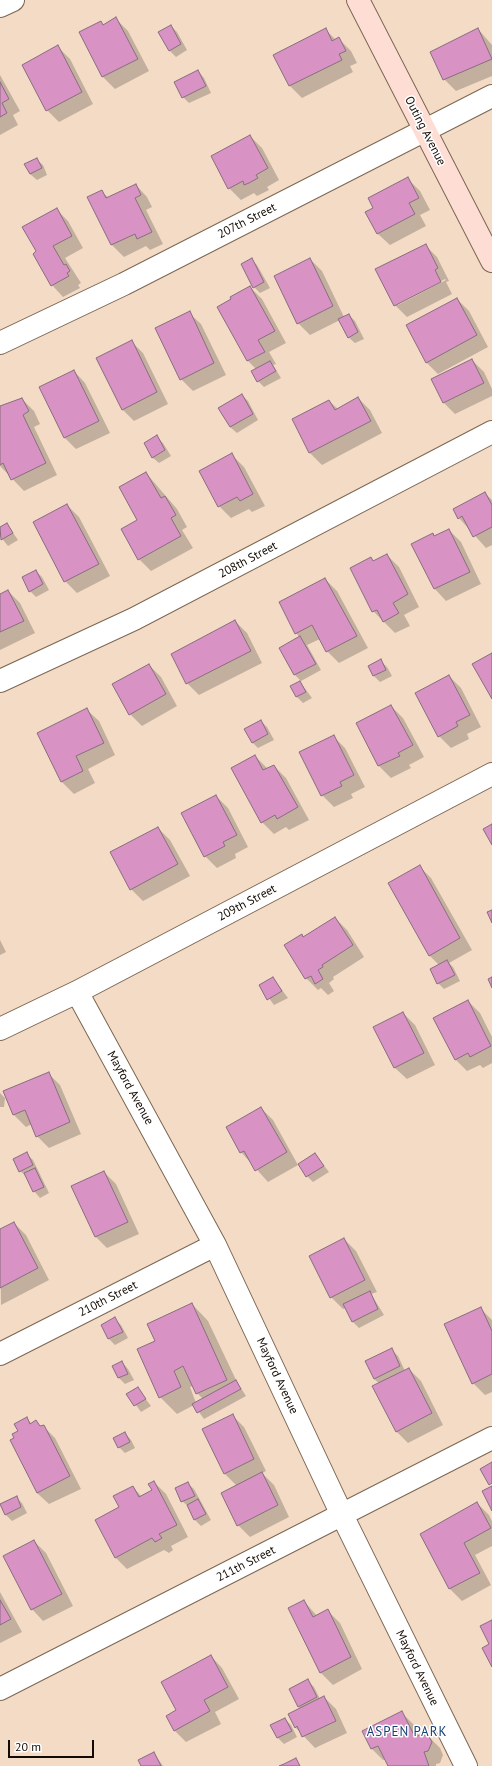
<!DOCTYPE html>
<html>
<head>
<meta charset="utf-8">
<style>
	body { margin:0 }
	#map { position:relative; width:492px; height:1766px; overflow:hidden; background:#f4dbc5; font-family:"PT Sans",sans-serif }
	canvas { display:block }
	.scale { position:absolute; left:8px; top:1740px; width:86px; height:18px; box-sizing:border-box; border:2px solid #120a04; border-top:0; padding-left:5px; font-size:12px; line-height:14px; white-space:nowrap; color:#120a04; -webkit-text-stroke:3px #fff; paint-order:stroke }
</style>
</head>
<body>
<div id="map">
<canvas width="492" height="1766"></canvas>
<div class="scale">20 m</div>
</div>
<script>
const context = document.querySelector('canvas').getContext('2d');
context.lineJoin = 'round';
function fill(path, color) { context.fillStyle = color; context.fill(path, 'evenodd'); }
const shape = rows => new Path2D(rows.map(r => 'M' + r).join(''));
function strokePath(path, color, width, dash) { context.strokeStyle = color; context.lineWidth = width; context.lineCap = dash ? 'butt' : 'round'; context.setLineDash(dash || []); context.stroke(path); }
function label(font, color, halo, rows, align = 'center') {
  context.font = font + ' "PT Sans",sans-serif'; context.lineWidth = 3; context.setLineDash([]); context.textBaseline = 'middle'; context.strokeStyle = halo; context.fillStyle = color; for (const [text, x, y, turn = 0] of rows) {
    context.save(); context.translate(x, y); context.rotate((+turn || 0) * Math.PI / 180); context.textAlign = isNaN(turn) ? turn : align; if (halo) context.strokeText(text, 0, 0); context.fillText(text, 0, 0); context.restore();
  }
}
fill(shape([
	[116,19,128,31,149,71,115,89,103,77,81,33,101,22,104,25],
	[171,26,177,32,187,50,176,57,170,51],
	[478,29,492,45,492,76,456,91,444,79],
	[326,30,336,40,339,39,351,51,357,63,350,66,353,72,302,98,290,86,274,55],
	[58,47,70,59,93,104,59,122,47,110],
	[198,71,204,78,211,93,189,103,183,97],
	[0,75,20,111,13,115,18,125,0,135],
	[250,136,262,148,279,180,267,187,269,190,257,196,254,193,241,200,229,188],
	[36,159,43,165,47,175,37,180,30,174],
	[408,179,420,191,430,210,420,215,426,226,390,245,378,234,375,208],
	[136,185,147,197,152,207,146,210,163,244,150,250,146,246,124,257,112,245,89,198,102,192,109,198],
	[56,209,68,221,83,248,65,258,81,283,78,285,80,288,63,297,52,285,37,252],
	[425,245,437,257,449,281,446,282,452,294,407,317,395,305],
	[445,279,446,280,398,305,398,303],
	[251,259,257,265,270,288,260,293,254,287],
	[310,259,322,271,344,317,349,315,355,321,364,339,355,343,348,337,340,320,310,335,298,323],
	[250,287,262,299,286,343,269,352,276,364,273,365,281,378,264,387,258,381,256,369,248,361,219,307],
	[457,299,469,311,488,347,438,374,426,362],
	[189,313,201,324,226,375,193,391,181,379],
	[131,341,143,353,168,404,134,421,122,409],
	[472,360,484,372,492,389,492,396,455,414,443,402],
	[74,371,85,383,110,433,76,449,65,438],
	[242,395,248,401,258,420,237,433,230,427],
	[358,398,370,410,382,433,322,465,310,453,293,420,329,401,338,409],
	[22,399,34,411,40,424,34,427,57,475,24,491,0,466,0,407],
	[157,437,163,443,171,456,159,463,152,457],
	[232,455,244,467,265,506,252,512,249,509,231,518,219,506],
	[146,473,177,509,187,527,182,530,193,548,151,571,139,559,139,520],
	[485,493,492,500,492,545,486,548,459,518],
	[67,505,79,517,110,576,77,593,65,581],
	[7,524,18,540,8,546,0,536,0,528],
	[449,530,461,542,481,584,446,601,435,589,432,534,435,537],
	[387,555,399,567,419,607,404,615,410,626,395,633,373,611,371,558,374,562],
	[36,571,42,577,49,590,36,597,30,591],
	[325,579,337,591,368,648,339,663,327,651,320,639,307,645,321,670,301,681,295,675,280,649,300,638,296,633],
	[8,591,20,603,35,633,0,650,0,595],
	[235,621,247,633,262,663,199,695,187,683],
	[380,660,387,667,392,676,380,682,374,676,369,666],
	[149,665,161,677,177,706,142,726,130,714],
	[449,676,461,688,481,727,467,734,469,739,451,748,439,736],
	[300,682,312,698,303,703,297,697,291,686],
	[391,706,403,718,424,757,409,765,411,768,391,778,379,766,357,724],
	[87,710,99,721,115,755,88,769,95,783,74,794,62,782,38,733],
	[261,721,267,727,274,740,258,748,252,742],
	[333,736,345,748,365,787,351,794,353,798,334,807,322,795],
	[255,756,268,769,274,766,286,778,309,820,289,830,286,827,274,834,262,822],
	[216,796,228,808,248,847,235,854,236,858,217,868,205,856],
	[158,828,170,840,190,876,143,901,131,889],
	[419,866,431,878,472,950,449,963,453,967,460,981,444,989,438,983,439,965,429,955],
	[335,918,347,930,364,957,333,977,334,979,329,983,334,991,328,995,321,988,318,990,306,978,301,935,304,937],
	[0,940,6,952,0,955],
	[273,978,288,998,274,1005,260,986],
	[468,1001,480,1013,492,1037,492,1063,483,1068,480,1065,467,1071,455,1059],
	[403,1013,415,1025,435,1065,407,1079,395,1068],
	[48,1073,60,1085,81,1134,49,1148,37,1136,32,1124,26,1127,14,1115,4,1092],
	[0,1093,5,1098,4,1107,0,1107],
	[261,1108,273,1120,298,1165,268,1182,241,1152],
	[27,1154,33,1160,49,1193,40,1198,34,1191,27,1177,20,1171],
	[315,1154,329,1172,313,1182,307,1176],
	[104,1172,116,1184,139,1234,107,1248,95,1236],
	[14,1223,26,1235,49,1280,1,1305,0,1231],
	[344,1239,356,1251,377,1292,371,1294,384,1315,359,1328,353,1322,346,1308,343,1309,331,1297],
	[192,1304,208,1321,237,1382,246,1396,204,1419,194,1405,177,1414,160,1397,156,1341],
	[193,1386,197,1393,203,1399,196,1403,190,1387],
	[481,1309,492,1320,492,1392,485,1395,473,1383],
	[115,1319,121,1325,128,1338,115,1345,109,1339,102,1325],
	[392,1350,398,1356,405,1371,409,1369,421,1381,443,1425,408,1443,396,1431,380,1384,374,1379],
	[122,1362,128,1369,134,1380,125,1384,119,1378,114,1367],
	[138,1389,151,1406,141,1412,128,1394],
	[232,1415,244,1427,266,1471,262,1473,274,1485,289,1517,250,1537,238,1525,237,1486,225,1474],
	[26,1418,32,1424,36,1422,41,1427,43,1426,55,1438,81,1489,49,1504,37,1493,15,1439],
	[125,1433,131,1440,135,1448,125,1453,119,1447],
	[154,1482,166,1494,188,1537,171,1546,173,1550,169,1553,164,1550,127,1569,115,1557,120,1508,133,1487,142,1497,153,1491],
	[187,1483,194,1489,211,1520,201,1526,195,1520,189,1507,182,1501],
	[16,1497,22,1503,27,1513,12,1521,6,1515],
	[477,1503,489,1515,492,1521,492,1546,475,1555,491,1585,462,1601,450,1589,422,1535],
	[34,1541,46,1553,73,1606,43,1621,32,1609],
	[0,1592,22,1632,0,1643],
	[304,1601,317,1616,328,1611,340,1623,362,1669,333,1685,321,1673,290,1609],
	[211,1656,222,1668,239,1699,215,1712,221,1724,186,1742,174,1730,178,1711],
	[308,1681,314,1687,320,1699,324,1697,336,1709,347,1733,315,1748,295,1727,301,1709,299,1707],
	[402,1713,414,1725,419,1736,428,1736,440,1748,443,1755,440,1763,436,1764,436,1766,389,1766,386,1759,383,1760,371,1748],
	[285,1719,291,1725,297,1737,284,1744,278,1738],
	[154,1753,163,1766,142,1766]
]), '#0003');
const building = shape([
	[116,17,138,59,102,77,79,32,101,21,103,25,116,17],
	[171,25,181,44,169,51,158,32,171,25],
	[326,28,332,41,339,37,346,51,339,54,342,60,289,86,273,55,326,28],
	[478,28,492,59,443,80,430,52,478,28],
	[58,45,82,92,46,111,22,65,58,45],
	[198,70,206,86,182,98,174,82,198,70],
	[0,82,9,99,2,103,7,113,0,117,0,82],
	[250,135,268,168,256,175,258,178,249,183,244,185,243,181,228,189,211,156,250,135],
	[37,158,42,168,30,174,24,164,37,158],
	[408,177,419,198,409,203,415,214,377,234,365,212,373,208,368,198,408,177],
	[136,184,141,195,135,198,152,232,137,239,135,234,111,245,87,197,102,190,106,198,136,184],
	[57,208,72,236,53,246,64,265,66,264,70,271,67,273,69,276,51,286,33,254,36,251,22,227,57,208],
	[426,244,438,268,435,270,441,282,394,306,375,269,426,244],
	[252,258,264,282,253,288,241,264,252,258],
	[310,258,333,306,297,324,274,276,310,258],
	[250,286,275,331,258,340,265,352,247,361,217,307,231,299,230,297,250,286],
	[457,298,477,335,426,363,406,325,457,298],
	[190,311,214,363,180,380,155,328,190,311],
	[349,314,358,332,348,338,338,319,349,314],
	[132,340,157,392,122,410,96,358,132,340],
	[472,359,484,383,443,403,431,379,472,359],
	[270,361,276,371,257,382,251,371,270,361],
	[74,370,99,421,64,438,39,387,74,370],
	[242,394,253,414,230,427,218,408,242,394],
	[358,397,371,421,309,453,292,419,329,400,335,410,358,397],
	[22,398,29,411,23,415,46,463,11,480,3,463,0,465,0,406,22,398],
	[157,435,165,450,152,458,144,443,157,435],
	[232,453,253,494,240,501,237,497,218,507,199,471,232,453],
	[146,472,161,498,165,496,176,515,171,518,181,536,138,560,121,529,137,520,119,487,146,472],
	[485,492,492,505,492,527,473,537,462,516,458,519,453,509,485,492],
	[67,504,99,564,64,582,33,522,67,504],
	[7,523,13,533,1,540,0,527,7,523],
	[449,529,470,572,434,589,411,544,433,533,434,536,449,529],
	[387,554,408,594,393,603,399,613,383,622,377,610,372,612,350,568,371,557,373,561,387,554],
	[36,570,43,584,29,592,22,577,36,570],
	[325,578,357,636,326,652,312,625,295,634,279,602,325,578],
	[8,590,24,621,0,632,0,594,8,590],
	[235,620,251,651,186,684,171,654,235,620],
	[300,636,316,664,294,675,279,648,300,636],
	[492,653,492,699,472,664,492,653],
	[381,659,386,670,373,676,368,666,381,659],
	[149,664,166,694,129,715,112,684,149,664],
	[449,675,470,715,456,722,458,726,438,737,415,693,449,675],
	[300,681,306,692,296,697,290,686,300,681],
	[391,705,413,745,398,753,400,756,378,766,356,723,391,705],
	[87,708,104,743,76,756,83,771,61,782,37,733,87,708],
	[261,720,268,734,252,743,244,729,261,720],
	[334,735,354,775,340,782,342,786,321,796,299,752,334,735],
	[255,755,263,770,274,765,298,807,277,819,275,815,261,823,231,768,255,755],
	[216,795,237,835,223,842,225,846,204,857,181,813,216,795],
	[492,824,492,845,483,829,492,824],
	[158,827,178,864,130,890,110,852,158,827],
	[420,865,460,938,429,956,388,883,420,865],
	[492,910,492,923,487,912,492,910],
	[335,917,353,945,322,965,323,967,318,970,323,979,315,984,311,976,305,979,284,945,302,934,303,937,335,917],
	[447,960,455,975,437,984,430,969,447,960],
	[273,977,282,991,267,1000,259,985,273,977],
	[492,977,492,988,488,979,492,977],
	[468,1000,491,1046,470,1057,468,1053,455,1060,433,1018,468,1000],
	[403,1012,424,1053,394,1068,373,1027,403,1012],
	[49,1072,70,1122,36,1137,25,1110,13,1115,3,1091,49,1072],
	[261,1107,287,1152,255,1171,244,1151,240,1153,226,1127,261,1107],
	[27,1152,33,1165,19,1172,13,1159,27,1152],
	[315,1153,324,1166,306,1177,298,1164,315,1153],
	[35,1168,44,1187,33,1192,24,1173,35,1168],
	[104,1171,128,1222,95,1237,71,1186,104,1171],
	[14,1222,38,1268,0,1288,0,1229,14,1222],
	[344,1238,365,1280,330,1298,309,1256,344,1238],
	[370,1291,378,1309,352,1322,343,1304,370,1291],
	[192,1303,227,1380,196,1394,183,1366,174,1371,181,1387,159,1398,137,1349,155,1341,147,1324,192,1303],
	[481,1307,492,1331,492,1374,472,1384,444,1324,481,1307],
	[115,1317,123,1332,108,1339,101,1325,115,1317],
	[392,1348,400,1366,374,1379,365,1361,392,1348],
	[122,1361,128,1374,118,1378,112,1366,122,1361],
	[409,1368,432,1413,396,1432,372,1386,409,1368],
	[236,1380,241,1389,197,1413,192,1404,236,1380],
	[138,1387,146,1399,134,1406,126,1394,138,1387],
	[233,1414,254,1459,224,1474,202,1429,233,1414],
	[27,1417,30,1424,36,1420,40,1426,44,1425,70,1476,37,1493,10,1440,14,1438,12,1434,18,1431,14,1424,27,1417],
	[125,1432,130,1442,118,1448,113,1438,125,1432],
	[492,1462,492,1483,489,1485,480,1469,492,1462],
	[262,1472,278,1505,237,1526,221,1493,262,1472],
	[154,1481,177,1525,159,1534,162,1538,157,1541,155,1542,152,1538,115,1558,95,1520,119,1507,113,1496,133,1486,139,1497,152,1490,148,1484,154,1481],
	[188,1482,195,1496,181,1502,175,1488,188,1482],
	[492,1486,492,1511,482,1491,492,1486],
	[17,1496,21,1507,5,1515,0,1504,17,1496],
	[198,1499,206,1514,194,1520,187,1505,198,1499],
	[477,1502,491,1528,464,1543,480,1573,449,1589,420,1534,477,1502],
	[34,1540,62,1594,31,1610,3,1556,34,1540],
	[0,1600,11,1619,0,1625,0,1600],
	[304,1600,313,1617,328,1609,351,1657,320,1673,288,1608,304,1600],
	[492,1620,492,1667,482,1648,489,1644,480,1626,492,1620],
	[211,1655,228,1687,204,1700,210,1711,174,1731,166,1716,176,1710,161,1682,211,1655],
	[308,1679,317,1697,298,1707,289,1689,308,1679],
	[324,1696,336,1721,302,1737,297,1726,295,1728,288,1714,324,1696],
	[402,1711,415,1737,420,1735,428,1735,432,1742,428,1751,424,1752,429,1766,388,1766,378,1746,371,1749,362,1731,402,1711],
	[285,1718,292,1731,277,1738,270,1725,285,1718],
	[154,1752,161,1766,141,1766,138,1760,154,1752],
	[296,1758,300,1766,279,1766,284,1764,296,1758]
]);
fill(building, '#d892c3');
strokePath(building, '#876d7f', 1);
const street = shape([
	[0,6,13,0],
	[0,343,124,284,492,96],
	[0,681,134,619,492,432],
	[77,992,215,1245,342,1515,466,1766],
	[0,1029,77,992,492,774],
	[0,1354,215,1245],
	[0,1689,492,1438]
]);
const secondary = shape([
	[358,0,492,261]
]);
strokePath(street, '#7c6753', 24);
strokePath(secondary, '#7c6753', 24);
strokePath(street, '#fff', 22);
strokePath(secondary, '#feded4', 22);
label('12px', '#120a04', '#fff', [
	["Outing Avenue",425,131,63],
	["207th Street",247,221,-27],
	["208th Street",248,560,-28],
	["209th Street",247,903,-28],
	["Mayford Avenue",130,1088,61],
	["210th Street",108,1299,-27],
	["Mayford Avenue",277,1376,65],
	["211th Street",246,1564,-27],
	["Mayford Avenue",417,1668,64]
]);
context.letterSpacing = '1px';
label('13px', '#133f72', '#fff', [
	["ASPEN PARK",407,1732]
]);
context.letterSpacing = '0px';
</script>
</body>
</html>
